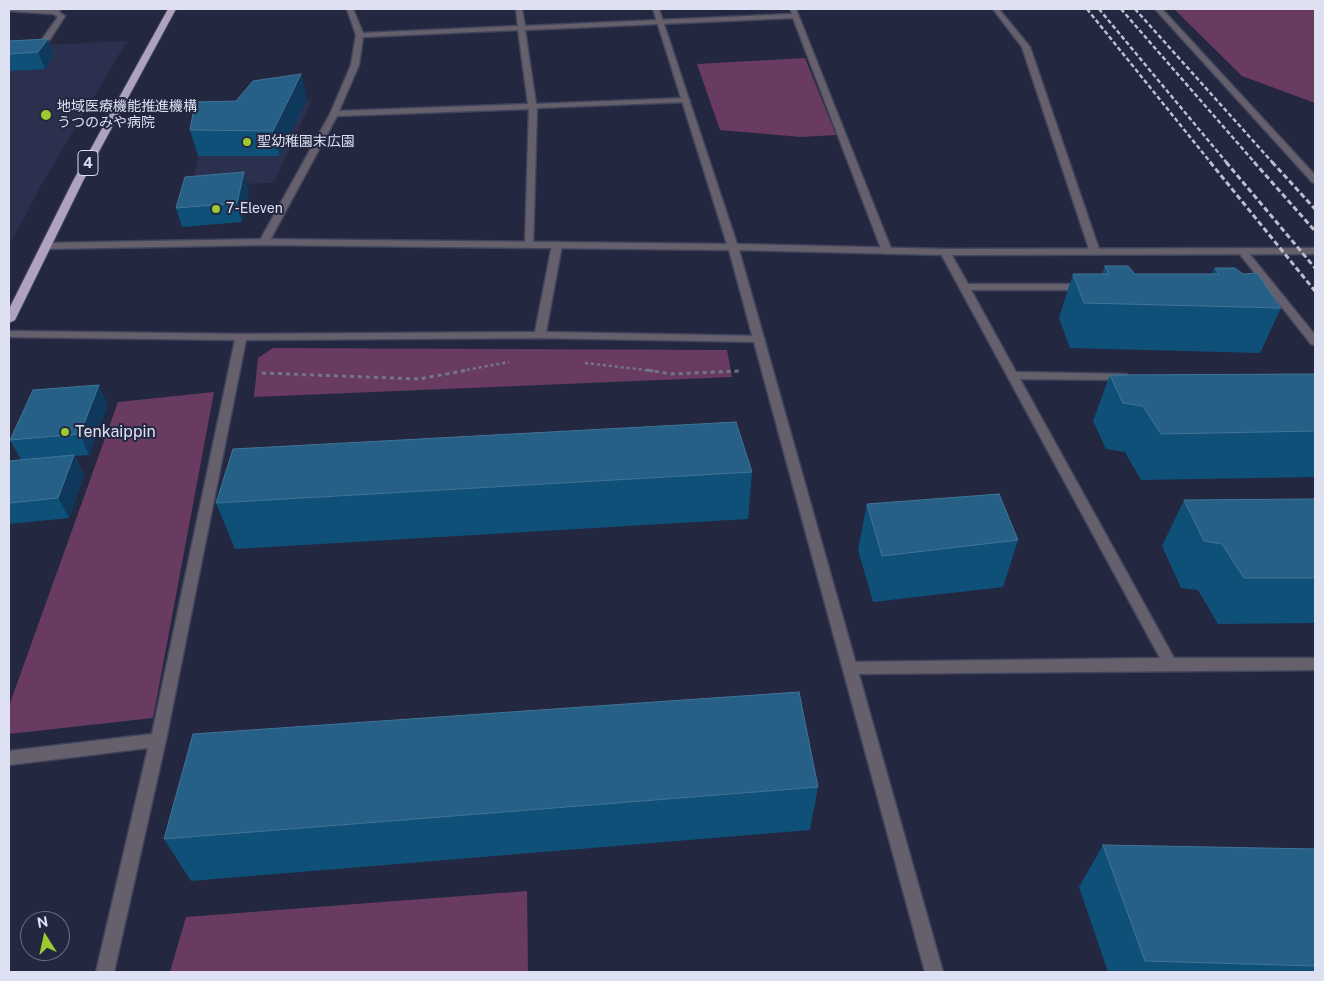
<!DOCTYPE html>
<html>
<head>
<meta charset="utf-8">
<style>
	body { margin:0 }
	#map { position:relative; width:1324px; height:981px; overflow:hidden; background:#232740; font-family:"Public Sans",sans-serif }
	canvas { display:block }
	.frame { position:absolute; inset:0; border:10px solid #dde1f1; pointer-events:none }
	.north { position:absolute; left:20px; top:911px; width:50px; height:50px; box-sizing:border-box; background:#232740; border:1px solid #6d7187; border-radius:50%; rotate:350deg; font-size:14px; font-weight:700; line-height:20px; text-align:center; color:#dde1f1 }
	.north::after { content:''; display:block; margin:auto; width:18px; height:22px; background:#9dca30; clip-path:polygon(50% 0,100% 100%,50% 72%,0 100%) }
</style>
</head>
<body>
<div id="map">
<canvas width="1324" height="981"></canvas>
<div class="frame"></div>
<div class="north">N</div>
</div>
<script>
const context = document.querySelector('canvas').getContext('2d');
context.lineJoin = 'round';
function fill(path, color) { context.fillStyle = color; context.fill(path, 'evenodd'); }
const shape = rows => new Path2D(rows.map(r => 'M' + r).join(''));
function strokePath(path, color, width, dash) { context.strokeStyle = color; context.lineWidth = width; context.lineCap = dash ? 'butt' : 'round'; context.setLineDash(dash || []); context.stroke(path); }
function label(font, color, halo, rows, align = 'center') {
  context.font = font + ' "Public Sans","Noto Sans JP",sans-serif'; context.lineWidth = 4; context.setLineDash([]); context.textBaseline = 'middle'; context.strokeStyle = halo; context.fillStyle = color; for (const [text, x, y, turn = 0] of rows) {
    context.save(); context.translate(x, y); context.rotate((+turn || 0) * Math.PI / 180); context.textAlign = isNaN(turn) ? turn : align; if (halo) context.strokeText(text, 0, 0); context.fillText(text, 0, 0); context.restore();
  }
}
fill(shape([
	[127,41,42,184,9,246,9,47],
	[307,99,312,100,274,183,193,185,203,128]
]), '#2a304e');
fill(shape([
	[1174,9,1315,9,1315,103,1242,76],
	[805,58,836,135,801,137,720,130,697,64],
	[273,348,727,350,732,377,254,397,258,358],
	[214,392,153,718,9,734,9,706,118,402],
	[527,891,528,972,170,972,186,917]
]), '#693b60');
const minor = shape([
	[9,9,61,9,59,12,65,16,47,44,44,44,40,42,58,17,53,14,9,11,9,9],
	[347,9,353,9,363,33,518,26,516,9,522,9,525,26,792,14,790,9,796,9,892,251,887,254,882,251,793,18,525,30,536,104,686,98,690,100,686,102,537,108,533,246,527,246,525,244,529,109,337,116,269,242,264,245,261,244,259,242,330,114,351,65,356,35,347,9],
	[518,30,528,104,339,111,359,65,363,37,518,30],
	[993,9,999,9,1030,47,1100,252,1098,254,1092,254,1090,252,1022,47,993,9],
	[557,242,562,245,546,332,760,336,765,339,760,342,540,338,246,340,166,740,114,972,96,972,148,748,9,765,9,751,152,734,235,340,9,337,9,331,241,334,535,332,552,245,557,242],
	[945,249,950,252,968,284,1084,284,1089,287,1084,290,971,290,1016,372,1126,374,1132,377,1126,380,1020,379,1174,658,1315,658,1315,670,850,674,845,672,843,668,845,664,850,662,1160,658,940,252,945,249],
	[1244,250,1247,251,1315,335,1315,345,1311,344,1270,292,1248,291,1248,287,1265,286,1239,253,1244,250]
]);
const tertiary = shape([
	[653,9,659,9,737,244,945,249,1315,248,1315,254,945,255,739,250,943,972,925,972,729,250,264,245,46,249,41,246,46,243,264,239,727,244,653,9],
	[1155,9,1162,9,1315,175,1315,183,1312,182,1155,9]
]);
const trunk = shape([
	[168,9,176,9,83,181,15,320,9,323,9,309,73,181,168,9]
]);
strokePath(minor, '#41455c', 3);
strokePath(tertiary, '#41455c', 3);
strokePath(trunk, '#41455c', 2);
strokePath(shape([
	[585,363,654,371],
	[461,371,509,362]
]), '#72768b', 2.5, [3, 3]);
strokePath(shape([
	[647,370,671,374,740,371],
	[262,373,419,379,468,370]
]), '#72768b', 3, [4, 4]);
fill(minor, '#66606d');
fill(tertiary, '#66606d');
fill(trunk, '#aea2be');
strokePath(shape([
	[1087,9,1211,163],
	[1099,9,1227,163],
	[1121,9,1255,163],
	[1135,9,1273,163]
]), '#babed0', 2.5, [4.5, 2.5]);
strokePath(shape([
	[1210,162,1315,291],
	[1226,162,1315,268],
	[1254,162,1315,231],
	[1272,162,1315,209]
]), '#babed0', 3, [5.5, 3]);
fill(shape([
	[48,39,54,56,45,69,9,71,9,41],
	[301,74,307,99,280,156,198,156,190,130,236,101],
	[249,191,242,222,182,227,176,208],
	[1105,266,1135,274,1212,274,1215,268,1281,308,1260,353,1070,348,1059,318,1073,274,1102,274],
	[1315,374,1315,477,1141,480,1125,452,1106,449,1093,421,1110,375],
	[108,405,89,455,75,456,84,476,69,518,9,524,9,461,21,460,10,440],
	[752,472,748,519,235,549,216,503],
	[1315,499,1315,623,1218,624,1198,590,1181,588,1162,546,1184,500],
	[867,504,1018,540,1003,587,873,602,858,550],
	[818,787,810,830,191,881,164,839],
	[1103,845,1315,849,1315,972,1108,972,1079,887]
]), '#0f5079');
fill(shape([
	[48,39,54,56,45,69,38,52],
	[301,74,307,99,280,156,273,131],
	[244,172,249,191,242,222,237,203],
	[99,385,108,405,89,455,80,434],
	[74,455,84,476,69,518,58,498]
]), '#0e395d');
const building = shape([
	[48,39,38,52,9,54,9,41,48,39],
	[301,74,273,131,190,130,195,102,236,101,253,81,301,74],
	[244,172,237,203,176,208,185,177,244,172],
	[1105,266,1128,266,1135,274,1219,274,1215,268,1235,268,1243,274,1257,273,1281,308,1084,303,1073,274,1109,274,1105,266],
	[1315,374,1315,431,1161,434,1143,406,1123,403,1110,375,1315,374],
	[99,385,80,434,10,440,33,390,99,385],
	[736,422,752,472,216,503,233,449,736,422],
	[74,455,58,498,9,503,9,461,74,455],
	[999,494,1018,540,882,556,867,504,999,494],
	[1315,499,1315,578,1244,578,1222,544,1204,541,1184,500,1315,499],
	[799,692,818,787,164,839,193,734,799,692],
	[1103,845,1315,849,1315,966,1145,961,1103,845]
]);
fill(building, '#266086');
strokePath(building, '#427497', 1);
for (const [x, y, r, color] of [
	[46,115,6,"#9dca30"],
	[247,142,5,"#9dca30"],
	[216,209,5,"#9dca30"],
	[65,432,5,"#9dca30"]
]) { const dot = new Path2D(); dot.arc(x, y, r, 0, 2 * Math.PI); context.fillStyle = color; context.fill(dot); strokePath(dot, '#232740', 2); }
label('14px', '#dde1f1', '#232740', [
	["地域医療機能推進機構",57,107],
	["うつのみや病院",57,123],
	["聖幼稚園末広園",257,142],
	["7-Eleven",226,209]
], 'left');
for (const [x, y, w] of [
	[88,163,20]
]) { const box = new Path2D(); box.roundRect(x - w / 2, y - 12.5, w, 25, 4); context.fillStyle = '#232740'; context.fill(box); strokePath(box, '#dde1f1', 1); }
label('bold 15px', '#dde1f1', null, [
	["4",88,163]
]);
label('16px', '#dde1f1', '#232740', [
	["Tenkaippin",75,432]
], 'left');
</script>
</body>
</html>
